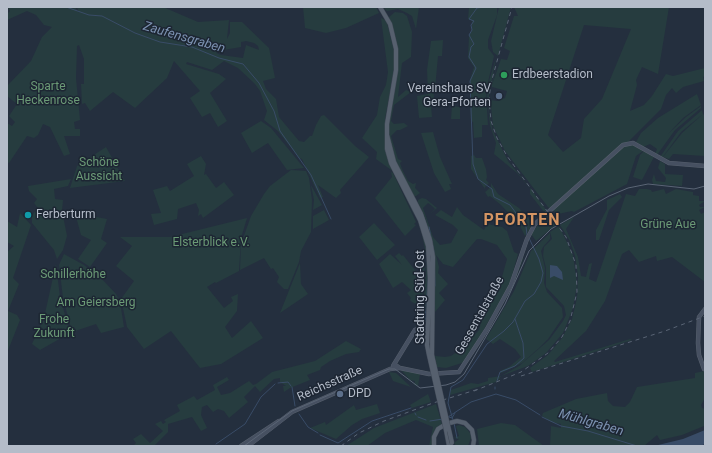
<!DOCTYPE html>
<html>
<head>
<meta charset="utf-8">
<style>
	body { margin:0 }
	#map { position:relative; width:712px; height:453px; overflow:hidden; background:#242f3e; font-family:Roboto,sans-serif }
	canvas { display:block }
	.frame { position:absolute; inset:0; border:8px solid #b4bcc9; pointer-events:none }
</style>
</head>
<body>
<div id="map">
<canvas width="712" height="453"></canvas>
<div class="frame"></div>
</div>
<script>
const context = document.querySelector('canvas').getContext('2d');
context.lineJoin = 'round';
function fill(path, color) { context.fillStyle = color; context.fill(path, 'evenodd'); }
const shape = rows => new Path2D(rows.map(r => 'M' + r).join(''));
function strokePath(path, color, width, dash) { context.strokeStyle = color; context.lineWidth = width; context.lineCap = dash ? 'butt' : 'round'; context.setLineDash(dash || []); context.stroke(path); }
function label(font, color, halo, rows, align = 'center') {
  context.font = font + ' Roboto,sans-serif'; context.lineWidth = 3; context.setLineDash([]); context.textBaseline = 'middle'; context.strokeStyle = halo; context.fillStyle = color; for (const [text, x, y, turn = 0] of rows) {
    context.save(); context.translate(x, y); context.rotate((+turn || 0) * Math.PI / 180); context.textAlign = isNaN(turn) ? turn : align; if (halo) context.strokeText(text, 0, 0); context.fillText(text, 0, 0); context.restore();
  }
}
fill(shape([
	[7,7,75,7,79,13,77,7,163,7,198,22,229,20,227,39,230,33,230,22,242,22,269,48,275,78,263,81,266,89,276,99,279,117,299,141,304,142,310,136,312,136,316,125,321,116,324,115,355,146,369,157,340,190,341,193,336,198,318,185,323,197,320,198,302,159,299,158,278,131,264,120,267,111,260,91,255,84,238,68,224,61,212,70,187,62,186,64,219,74,226,79,210,93,227,121,218,127,210,113,202,117,190,98,200,91,174,61,167,78,135,108,113,92,90,111,85,103,82,104,81,84,84,84,84,59,79,45,77,46,76,78,80,120,74,122,75,129,80,129,80,136,64,136,70,154,64,156,50,127,43,124,38,135,34,138,27,136,9,163,7,162,7,123,12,126,15,122,9,116,17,104,7,96,7,86,31,61,42,37,52,27,44,25,36,15,27,11,7,20,7,14,10,11],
	[246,41,254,43,258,46,259,50,246,45,243,58,221,55,216,53,223,50,241,47,241,42],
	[303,7,376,7,379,13,346,28,326,33,305,28],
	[383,7,419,7,416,29,412,16,407,13,398,9,387,11],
	[469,7,497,7,497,15,488,40,488,48,494,56,486,91,488,125,482,125,482,137,474,138,473,122,471,121,470,95,470,80,474,67,468,58,469,35,472,30,472,21,468,19],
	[499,7,511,7,498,56,493,52,491,41],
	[514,7,669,7,658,74,642,67,636,80,637,85,630,111,644,105,652,96,666,74,673,76,705,68,705,76,703,77,704,81,683,87,676,93,672,88,666,95,661,109,628,142,628,144,633,145,643,151,636,156,627,184,574,212,572,211,558,214,548,207,505,151,493,126,491,107,492,82,499,58,492,85,501,59,507,60,510,51,504,48,514,16,518,16],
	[584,25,631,29,602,99,584,119,581,138,563,152,548,135],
	[492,87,507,91,505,98,497,101,491,100],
	[395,12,403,13,407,16,412,32,411,57,402,63,398,97,406,90,411,92,394,105,391,121,394,124,404,123,408,126,400,130,397,130,391,136,398,159,402,161,400,163,402,169,408,181,413,184,416,183,415,188,420,193,416,196,413,196,396,162,391,149,388,129,397,45,389,17],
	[381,18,385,20,387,23,394,50,394,70,385,119,385,146,413,209,414,215,394,172,376,159,377,152,362,138,377,115,380,97,386,85,388,72],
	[443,40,442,56,438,56,435,89,433,89,435,105,431,105,432,117,419,118,417,96,428,94,427,70,431,41],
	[496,58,489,95,489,113,493,131,508,161,531,189,547,211,544,212,530,194,530,188,517,173,494,154,496,143,490,125,487,97,489,81],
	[697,94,701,105,683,118,668,134,686,117,701,106,701,108,675,130,657,155,655,154,657,149,650,144,643,147,636,142,641,133,658,118],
	[452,106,460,107,460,119,451,119],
	[702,110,703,114,681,132,662,158,660,157,678,131],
	[703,114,705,116,705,156,673,154,669,159,663,157,682,133],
	[261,121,271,128,304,168,287,170,268,143,252,153,241,133],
	[433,132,440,157,452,184,449,184,451,189,445,192,434,173,421,133],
	[106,147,125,181,70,188,77,166],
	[644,151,654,157,642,180,633,177,640,155],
	[474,155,476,158,482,158,486,169,487,177,486,180,489,183,485,187,485,189,471,169,471,156],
	[201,156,206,164,204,175,206,174,216,188,224,182,234,195,203,218,201,214,198,216,199,210,196,203,178,209,177,219,154,225,151,214,161,213,153,190,167,186,170,191,194,176,187,164],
	[660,161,665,164,665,174,683,175,682,186,653,184,652,180,654,174,656,181,665,182,666,178,658,168],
	[291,170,306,171,309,178,312,200,311,232,301,251,299,262,288,289,284,289,277,282,279,277,273,268,271,269,264,258,240,270,241,244,251,216,264,194,270,186],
	[391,172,393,173,416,222,414,224,416,225,405,236,375,198,392,177],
	[71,179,68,186,54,189,55,199,63,200,62,211,67,236,63,250,57,259,54,250,32,223,32,215,38,208,34,203,37,199,29,191,28,186],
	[491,183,498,194,519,208,530,220,533,224,525,236,520,226,515,223,516,221,501,205,490,196,488,197,485,192,491,187],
	[311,185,322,205,313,210,314,200],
	[639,189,647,189,651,190,652,192,664,189,666,194,676,189,693,192,693,195,699,196,699,201,705,201,699,205,700,207,705,207,699,210,701,214,705,212,705,282,672,257,657,261,656,256,639,262,629,250,622,254,605,301,586,331,554,361,555,362,630,339,632,340,532,372,530,368,548,355,562,338,572,319,577,298,578,276,575,256,570,241,560,225,574,217,566,229,578,257,581,276,586,277,589,264,592,263,589,279,596,282,626,194,635,196],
	[620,194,622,197,609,210,599,240,596,240,596,230,607,209,607,200],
	[422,198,426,199,437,208,429,215,428,214,429,215,435,209,432,206,428,203,423,208,433,237,440,245,451,243,458,230,453,225,435,215,441,210,452,217,457,207,463,215,484,230,487,224,502,227,507,231,514,252,518,254,509,286,465,362,446,368,437,367,435,356,445,357,451,356,464,347,479,330,482,319,502,277,507,259,497,245,481,239,477,239,453,267,443,264,436,255,439,267,438,273,448,284,439,293,445,300,435,312,435,323,433,323,433,247,426,220,418,203,418,200],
	[324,210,329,220,313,229,313,216],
	[20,213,31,225,13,278,19,284,8,311,17,315,20,320,7,353,7,252,14,246,7,242,7,221,17,227],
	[75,213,107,219,101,239,107,243,90,267,78,259,91,240,81,235],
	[547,214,557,224,536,241,531,234],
	[247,218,241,238,239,271,216,283,215,282,207,287,224,308,233,301,231,297,238,294,237,311,225,327,232,338,251,321,263,338,221,364,200,368,171,331,144,349,127,327,121,299,134,281,116,266,132,246,120,237,170,237],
	[374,223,395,245,377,260,359,237],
	[559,226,573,255,577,284,573,308,563,333,546,353,528,366,501,376,498,381,497,379,496,382,450,395,451,390,471,383,478,384,488,381,488,378,501,376,519,366,549,340,563,321,566,315,564,306,546,287,546,268,543,256,544,247,552,239,550,232],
	[421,230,426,244,428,283,426,322,424,322,423,308,427,259],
	[550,233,550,239,543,247,541,251,545,268,544,283,547,292,562,308,563,317,548,339,539,348,522,363,501,373,500,371,509,367,521,357,515,349,500,339,493,344,486,339,514,291,531,251],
	[399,253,402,256,403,255,422,279,423,265,425,263,421,317,424,324,422,326,417,326,417,318,419,317,417,314,419,312,416,304,412,302,410,300,411,298,407,293,411,290,402,282,393,288,379,264,390,254,402,265,395,256],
	[522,253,523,260,510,292,462,372,512,286],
	[64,254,84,265,101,278,116,294,120,302,124,327,101,333,96,324,72,332,63,298,59,265],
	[300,263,301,284,308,294,280,313],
	[56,264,60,297,70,333,40,350,32,344,44,318],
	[346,341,361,349,359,352,346,354,330,361,321,367,320,370,307,375,310,380,290,388,284,392,283,386,286,386,280,382,280,378,274,379,260,392,255,386,244,397,248,402,229,418,224,411,218,409,213,412,207,405,202,407,201,415,207,428,201,431,192,417,168,424,168,432,154,446,133,446,136,443,133,439,141,434,150,443,163,431,155,424,161,421,163,424,166,422,164,420,180,411,177,405,194,396,197,400,215,390,213,385,227,377,229,380,217,387,221,395,230,393,249,381,253,385,256,384,272,372,315,361],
	[401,370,420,374,418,386,414,385,415,381,410,380],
	[704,371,705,398,701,405,702,408,705,409,704,426,682,435,660,440,657,435,644,446,550,446,551,426,561,428,561,424,551,422,542,416,543,413,576,399,607,393,608,401,613,406,625,407,630,402,637,387,695,378,695,373],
	[389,372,396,373,411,387,393,381],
	[428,394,431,402,412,408,410,405],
	[377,404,380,413,362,419,352,425,336,439,310,428,325,422,326,425,354,405,356,410],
	[436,404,442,424,432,438,432,446,429,446,433,427,416,420,385,433,367,446,346,446,374,428],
	[501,423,515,425,544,446,479,446,477,429],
	[459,425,465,427,470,433,471,438,468,446,456,446,454,443,459,439,454,438,459,436,456,426]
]), '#263c3f');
fill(shape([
	[550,265,557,266,562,272,563,280,554,276,550,278],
	[705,430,705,444,700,446,654,446,683,439]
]), '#394c67');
strokePath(shape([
	[66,7,89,15,102,16,135,33,160,42,192,47,219,58,243,64,259,83,274,111,280,131,311,175,331,219],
	[485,7,477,8,469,19,474,21,471,25,472,30,469,35,474,44,471,47,469,57,476,68,470,81,473,164,478,179,492,189,494,197,510,205,519,217,525,218,527,235],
	[429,227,434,252,435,286],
	[425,322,428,279],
	[497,381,500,372,515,366,524,358,523,343,515,319],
	[278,383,288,382,291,386],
	[292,387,295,406],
	[495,389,495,387],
	[415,413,416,415],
	[299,414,308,427,318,433],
	[418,417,426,420],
	[448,417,471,402,496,394,516,400,540,415],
	[449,417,452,418,455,413],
	[542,417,561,426,588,431,637,446],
	[453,420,448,403,451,387,463,380,487,344,504,331,513,322,525,301,534,294,541,282,543,273,539,259,529,238],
	[430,421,443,419],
	[454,423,457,438],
	[320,435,338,443,372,421,411,408],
	[216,444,245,424,261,397,275,384]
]), '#394c67', 1);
const secondary = shape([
	[394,364,400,368,429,374,459,372,487,329,511,285,527,239,535,224,623,145,633,143,669,163,705,166],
	[393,366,415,330,421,328,431,329],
	[704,369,699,355,698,343,699,317,705,309],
	[241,446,279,421],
	[248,446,292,412,390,369,399,368]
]);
const primary = shape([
	[380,7,390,24,396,49,396,70,387,124,387,149,391,163,420,220,428,246,430,280,427,345,429,355],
	[387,135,394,162,421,214,430,240,433,257,432,355],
	[446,430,449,446],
	[434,446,434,437,438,429,446,424,457,421,465,423,472,430,474,440,473,446]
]);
strokePath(secondary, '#565f6c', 4.5);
strokePath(primary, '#414a57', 5);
strokePath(secondary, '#465061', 3.5);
strokePath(primary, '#56606e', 4);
strokePath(shape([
	[244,446,292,411,389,369,395,369,420,388,446,385,455,382,464,374,505,304,529,251,551,229,609,196,628,188,648,184,694,189,705,186]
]), '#5a6575', 1);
strokePath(shape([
	[521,376,665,331,705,316],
	[474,391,521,372,548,353,562,337,570,321,577,292,576,265,566,237,507,156,497,138,491,121,489,99,491,83,512,7],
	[341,446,359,433,384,421,433,403,479,389]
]), '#5a6575', 1, [4, 4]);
const primaryBridge = shape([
	[429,355,446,430],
	[432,355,452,443]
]);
strokePath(primaryBridge, '#414a57', 5, []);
strokePath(primaryBridge, '#56606e', 4);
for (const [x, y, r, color] of [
	[504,75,4,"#2e9e5b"],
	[499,96,4,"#5c6f8a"],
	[28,215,4,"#0f9aa8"],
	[340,394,4,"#5c6f8a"]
]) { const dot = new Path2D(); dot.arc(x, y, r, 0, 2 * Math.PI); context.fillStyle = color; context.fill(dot); strokePath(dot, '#1d2633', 1.5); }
label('12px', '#b4bcc9', '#1d2633', [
	["Erdbeerstadion",512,75],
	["Vereinshaus SV",491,89,"right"],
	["Gera-Pforten",491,103,"right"],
	["Ferberturm",36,215],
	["DPD",348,394]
], 'left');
label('12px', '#6b9a76', '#1d2633', [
	["Sparte",48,87],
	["Heckenrose",48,101],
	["Schöne",99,163],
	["Aussicht",99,177],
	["Grüne Aue",668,225],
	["Elsterblick e.V.",211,243],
	["Schillerhöhe",73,275],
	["Am Geiersberg",96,303],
	["Frohe",54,320],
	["Zukunft",54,334]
]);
label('12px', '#b4bcc9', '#1d2633', [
	["Stadtring Süd-Ost",421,297,-90],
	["Gessentalstraße",480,316,-61],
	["Reichsstraße",330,384,-24]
]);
label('italic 13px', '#7c92b1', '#1d2633', [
	["Zaufensgraben",184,38,16],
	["Mühlgraben",591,423,16]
]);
context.letterSpacing = '1px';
label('bold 16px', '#d59563', '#1d2633', [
	["PFORTEN",522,221]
]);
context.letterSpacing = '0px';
</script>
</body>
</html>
